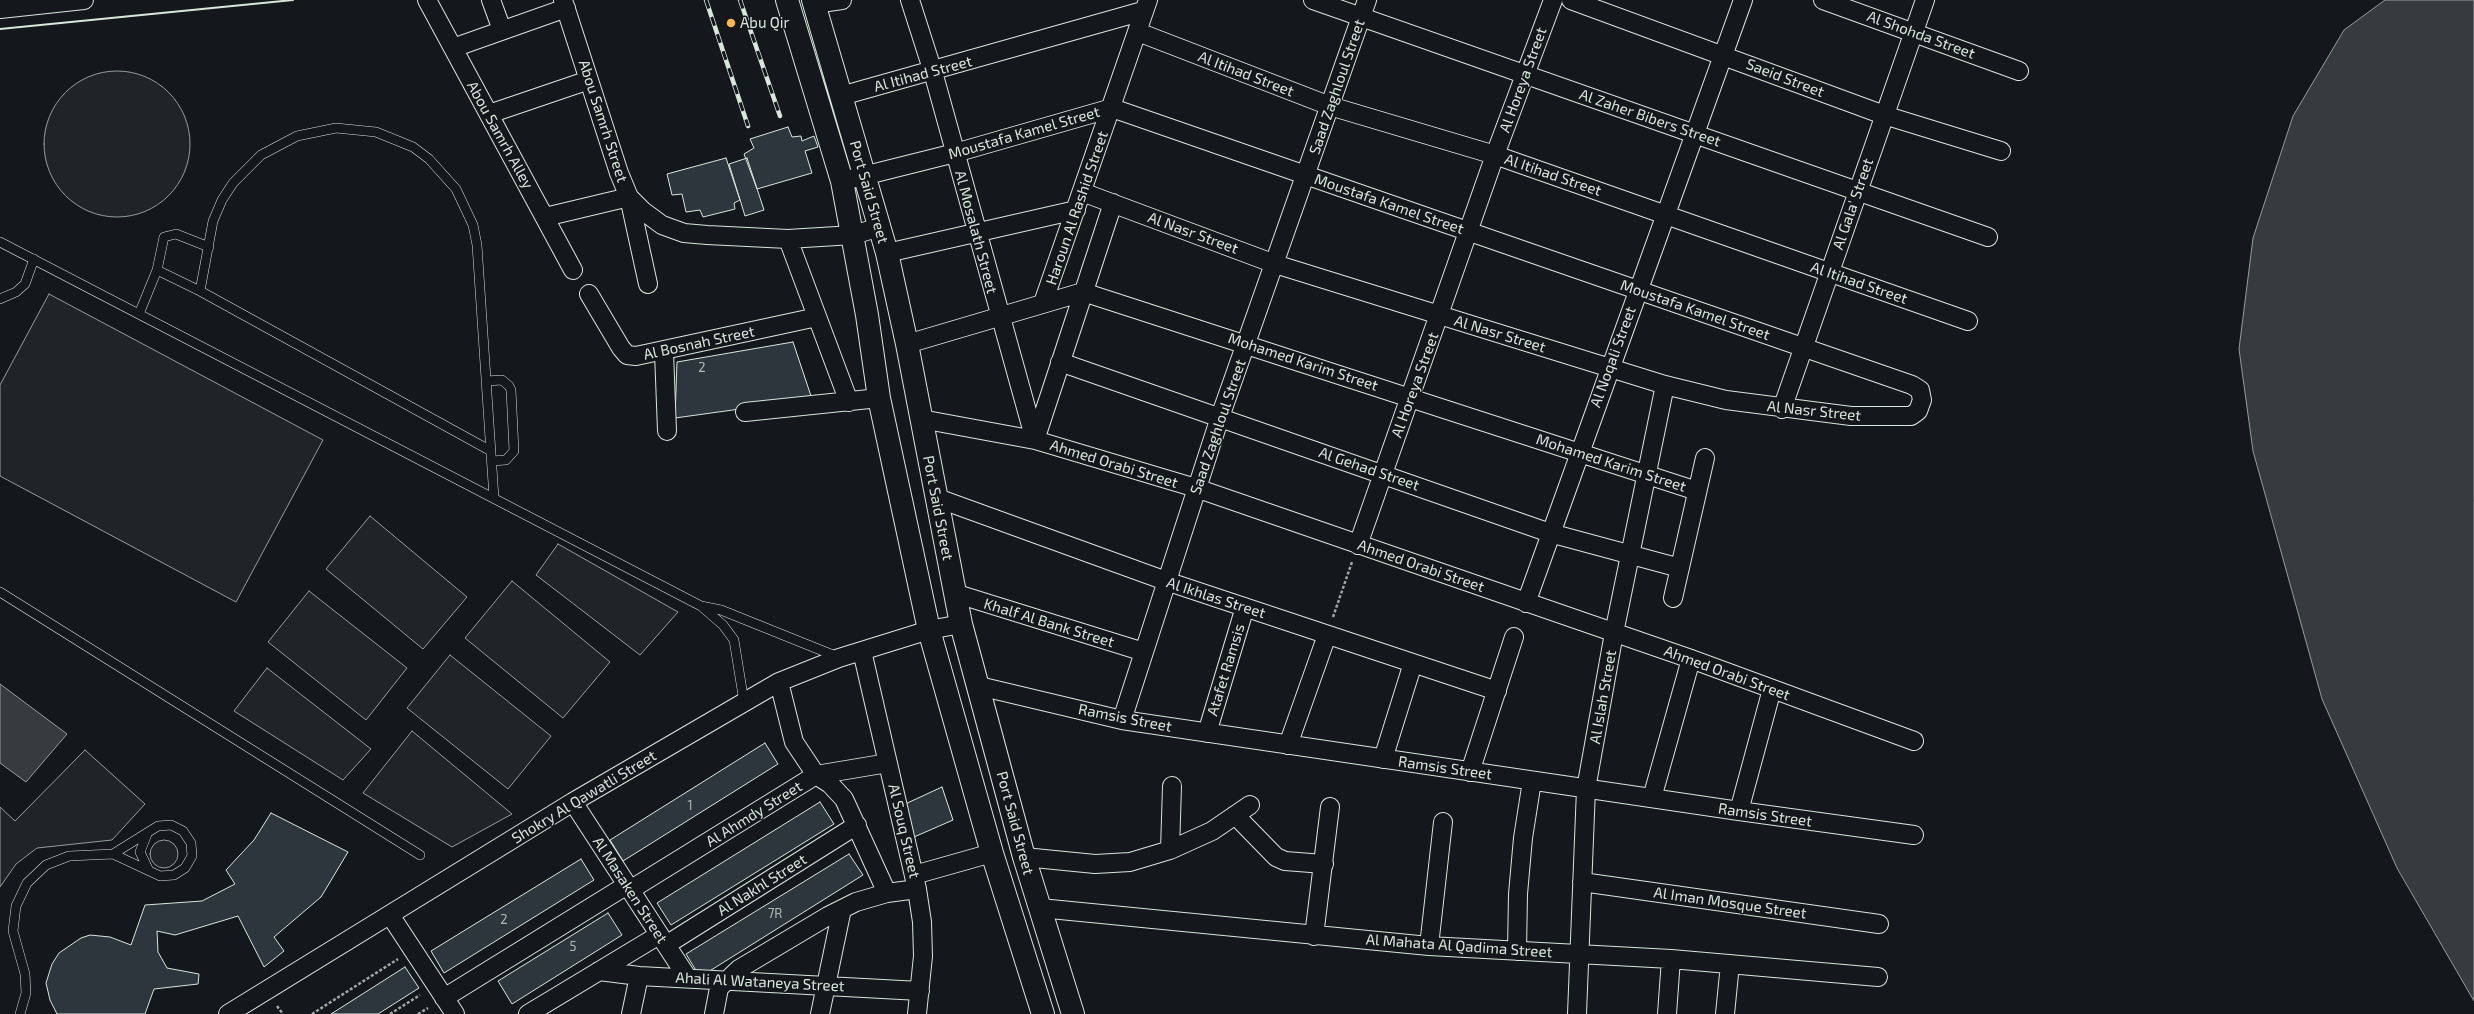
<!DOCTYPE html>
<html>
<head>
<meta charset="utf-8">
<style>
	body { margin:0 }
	canvas { display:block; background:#14181c }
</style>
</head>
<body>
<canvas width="2474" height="1014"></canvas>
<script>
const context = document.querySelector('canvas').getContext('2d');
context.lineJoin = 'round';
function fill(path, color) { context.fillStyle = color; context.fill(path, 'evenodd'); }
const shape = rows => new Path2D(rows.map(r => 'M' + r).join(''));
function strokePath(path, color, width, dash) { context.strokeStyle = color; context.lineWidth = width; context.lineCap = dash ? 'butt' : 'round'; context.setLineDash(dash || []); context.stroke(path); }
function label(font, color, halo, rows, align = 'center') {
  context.font = font + ' "Exo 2",sans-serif'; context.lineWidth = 3; context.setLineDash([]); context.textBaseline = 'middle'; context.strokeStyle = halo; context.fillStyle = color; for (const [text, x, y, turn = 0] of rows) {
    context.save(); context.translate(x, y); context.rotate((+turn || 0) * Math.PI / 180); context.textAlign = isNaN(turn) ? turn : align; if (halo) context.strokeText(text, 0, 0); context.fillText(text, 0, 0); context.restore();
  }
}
const green = shape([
	'44 144a73 73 0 1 1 146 0a73 73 0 1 1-146 0Z',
	[49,294,323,440,236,602,0,476,0,385,49,294],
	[370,516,467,597,423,649,326,569,370,516],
	[558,544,678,612,640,655,536,575,558,544],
	[512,581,610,662,563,718,465,638,512,581],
	[309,591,407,668,366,720,268,642,309,591],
	[450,655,551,736,508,789,407,708,450,655],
	[267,668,371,749,343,780,234,711,267,668],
	[412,731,512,814,452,847,363,793,412,731],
	[85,750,145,804,112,840,37,848,16,864,0,887,0,807,15,821,85,750],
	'150 854a14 14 0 1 1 28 0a14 14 0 1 1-28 0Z'
]);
fill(green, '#202428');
strokePath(green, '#939e99', 1);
const water = shape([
	[2385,0,2474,0,2474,1001,2397,868,2322,699,2253,451,2239,349,2253,238,2293,116,2344,30,2385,0],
	[0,684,67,734,26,782,0,763,0,684]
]);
fill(water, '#363b3e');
strokePath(water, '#939e99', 1);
const building = shape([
	[788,127,792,137,801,136,802,141,814,136,818,147,805,151,812,173,757,189,744,154,754,148,750,139,788,127],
	[726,158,740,200,734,203,735,209,703,217,700,210,686,212,682,194,672,195,667,174,726,158],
	[747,158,764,210,745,216,729,164,747,158],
	[793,342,812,399,675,418,677,362,793,342],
	[765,743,778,764,623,861,610,840,765,743],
	[942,787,953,820,914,837,903,805,942,787],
	[820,802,834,824,671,925,657,903,820,802],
	[271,813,348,852,321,897,274,937,284,951,264,967,238,916,175,935,157,931,158,952,167,968,199,974,198,984,154,989,145,1014,57,1014,50,1000,46,983,52,964,59,953,81,938,90,935,110,937,131,945,145,905,202,901,235,884,226,870,254,840,271,813],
	[849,854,863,875,700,977,686,954,849,854],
	[581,859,594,880,444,973,431,951,581,859],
	[608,913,622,935,512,1004,498,981,608,913],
	[405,967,419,988,378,1014,331,1014,405,967]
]);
fill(building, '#2c363c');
strokePath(building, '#d8e6dc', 1);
const lane = shape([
	[0,242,701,606,723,625,734,640,744,702],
	[157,270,200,291,491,451],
	[200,291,213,221,222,200,233,183,261,155,297,136,336,128,376,132,413,147,429,159,456,189,473,225,477,245,494,498],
	[0,299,16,292,25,284,34,259],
	[139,314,157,270,164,237,176,234,209,247],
	[486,381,502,380,509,386,511,390,514,451,506,460,492,461],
	[0,592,420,855],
	[701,606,721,610,838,657],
	[147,834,140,852,148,869],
	[20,1014,26,993,25,974,13,931,16,906,27,883,46,865,69,856,113,854,160,876,174,875,185,868,192,856,191,843,183,831,171,825,158,826,113,854]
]);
const street = shape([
	[427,0,573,270],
	[491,0,502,30],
	[563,0,619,173,629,197,643,211,662,225,684,233,707,235,788,239,853,235,880,227],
	[910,0,933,72,1035,440],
	[1313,0,1988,237],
	[1571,0,1884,115,2001,151],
	[1823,0,2019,71],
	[814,4,842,0],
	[0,9,84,0],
	[1138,32,1330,106,1495,155,1968,321],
	[453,48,566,8],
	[841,96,1143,11],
	[489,114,589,80],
	[851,179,955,153,1112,108,1912,385,1920,390,1922,400,1918,411,1911,416,1851,416,1726,400,1665,385,1275,264,1082,192],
	[545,217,629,197,648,284],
	[788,239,849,402],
	[887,253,1076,210],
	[589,294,621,348,627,355,636,356,817,317],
	[1043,303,1148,0],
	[907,344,1083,292,1697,491],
	[664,352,667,431],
	[1060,362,1550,533,1680,568],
	[1782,409,1925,0],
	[745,412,879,398],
	[921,419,1035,440,1196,488,1691,659,1914,741],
	[1035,440,1113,203],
	[937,498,1166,581,1497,691],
	[1358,545,1495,155,1553,0],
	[954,593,1144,652],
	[1673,598,1705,458],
	[1526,603,1743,0],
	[862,651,917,889,922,922,923,956,917,1014],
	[779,682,794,742,816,775,830,784,844,799,887,893],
	[979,686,1122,720,1739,811,1914,835],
	[1122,720,1220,417,1367,0],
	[1207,733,1245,607],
	[1288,745,1327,635],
	[1383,759,1413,663],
	[1470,772,1514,637],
	[1652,798,1691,659],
	[573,802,687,977],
	[1739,811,1772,689],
	[1235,815,1276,857,1285,861,1324,864],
	[1170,850,1172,786],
	[1024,857,1095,864,1130,862,1170,850,1212,831,1250,805],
	[914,875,992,853],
	[1582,882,1879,924],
	[630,890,816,775,888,763],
	[1040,908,1429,946,1671,959,1878,977],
	[390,915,455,1014],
	[1314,936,1330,807],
	[666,945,857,825],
	[1429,946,1443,822],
	[1517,951,1518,894,1523,838,1532,781],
	[599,971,639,976,920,991],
	[444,998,627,885],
	[228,1014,573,802,779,682,839,658,929,630,961,624],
	[528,1014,659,935],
	[631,1014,639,976],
	[714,1014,719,988,739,969,828,916,856,902,887,893,917,889],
	[820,1014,842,909],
	[1577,1014,1586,789,1614,633,1665,385],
	[1667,1014,1671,959],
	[1725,1014,1730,964]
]);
const primary = shape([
	[787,0,842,181,867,315,879,398,929,630,992,853,1043,1014],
	[813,0,887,253,907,344,961,624,1024,857,1073,1014]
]);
strokePath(lane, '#d8e6dc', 10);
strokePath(street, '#d8e6dc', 20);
strokePath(primary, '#d8e6dc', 24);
strokePath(shape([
	[1333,617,1352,562],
	[277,1006,283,1014],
	[312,1014,398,959],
	[390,1014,420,995],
	[418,1014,428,1008]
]), '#9da8a2', 2.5, [3, 2]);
strokePath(lane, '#14181c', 9);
strokePath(street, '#14181c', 18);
strokePath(primary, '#14181c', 22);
const rail = shape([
	[706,0,748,126],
	[740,0,780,116]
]);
strokePath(rail, '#d8e6dc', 4.5);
strokePath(rail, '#14181c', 3, [9]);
strokePath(shape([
	[0,29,293,0]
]), '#d8e6dc', 2);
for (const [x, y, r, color] of [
	[731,23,5,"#ffb74d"]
]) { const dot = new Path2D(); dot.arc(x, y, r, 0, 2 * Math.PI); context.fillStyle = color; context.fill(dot); strokePath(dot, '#14181c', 1.5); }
label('13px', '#adbab4', null, [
	["2",702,368],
	["1",690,806],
	["7R",775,914],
	["2",504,920],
	["5",573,947]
]);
label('15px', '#d8e6dc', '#14181c', [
	["Abu Qir",740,23]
], 'left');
label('15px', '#d8e6dc', '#14181c', [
	["Al Shohda Street",1921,35,20],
	["Al Itihad Street",923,74,-15],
	["Al Itihad Street",1246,74,21],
	["Saeid Street",1785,78,21],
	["Al Horeya Street",1523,80,-70],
	["Saad Zaghloul Street",1337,87,-71],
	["Al Zaher Bibers Street",1650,118,19],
	["Abou Samrh Street",603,121,72],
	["Moustafa Kamel Street",1024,133,-16],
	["Abou Samrh Alley",500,135,61],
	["Al Itihad Street",1553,175,19],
	["Port Said Street",869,192,74],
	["Moustafa Kamel Street",1389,204,19],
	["Al Gala' Street",1853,204,-71],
	["Haroun Al Rashid Street",1077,208,-71],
	["Al Mosalath Street",976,232,75],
	["Al Nasr Street",1193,233,20],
	["Al Itihad Street",1859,283,19],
	["Moustafa Kamel Street",1695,310,19],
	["Al Nasr Street",1500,334,17],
	["Al Bosnah Street",699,343,-12],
	["Al Noqali Street",1613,357,-70],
	["Mohamed Karim Street",1303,362,18],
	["Al Horeya Street",1415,385,-70],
	["Al Nasr Street",1814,411,6],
	["Saad Zaghloul Street",1218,427,-71],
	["Mohamed Karim Street",1611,463,18],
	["Ahmed Orabi Street",1114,464,17],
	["Al Gehad Street",1369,469,19],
	["Port Said Street",938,508,79],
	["Ahmed Orabi Street",1421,566,19],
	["Al Ikhlas Street",1216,598,18],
	["Khalf Al Bank Street",1049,623,17],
	["Atafet Ramsis",1226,670,-73],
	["Ahmed Orabi Street",1727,673,20],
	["Al Islah Street",1603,697,-80],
	["Ramsis Street",1125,718,11],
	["Ramsis Street",1445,768,8],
	["Shokry Al Qawatli Street",584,797,-31],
	["Al Ahmdy Street",754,814,-32],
	["Ramsis Street",1765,815,8],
	["Port Said Street",1015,823,75],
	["Al Souq Street",904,831,77],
	["Al Nakhl Street",762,885,-32],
	["Al Masaken Street",630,890,57],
	["Al Iman Mosque Street",1730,903,8],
	["Al Mahata Al Qadima Street",1459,946,4],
	["Ahali Al Wataneya Street",760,982,3]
]);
</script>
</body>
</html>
